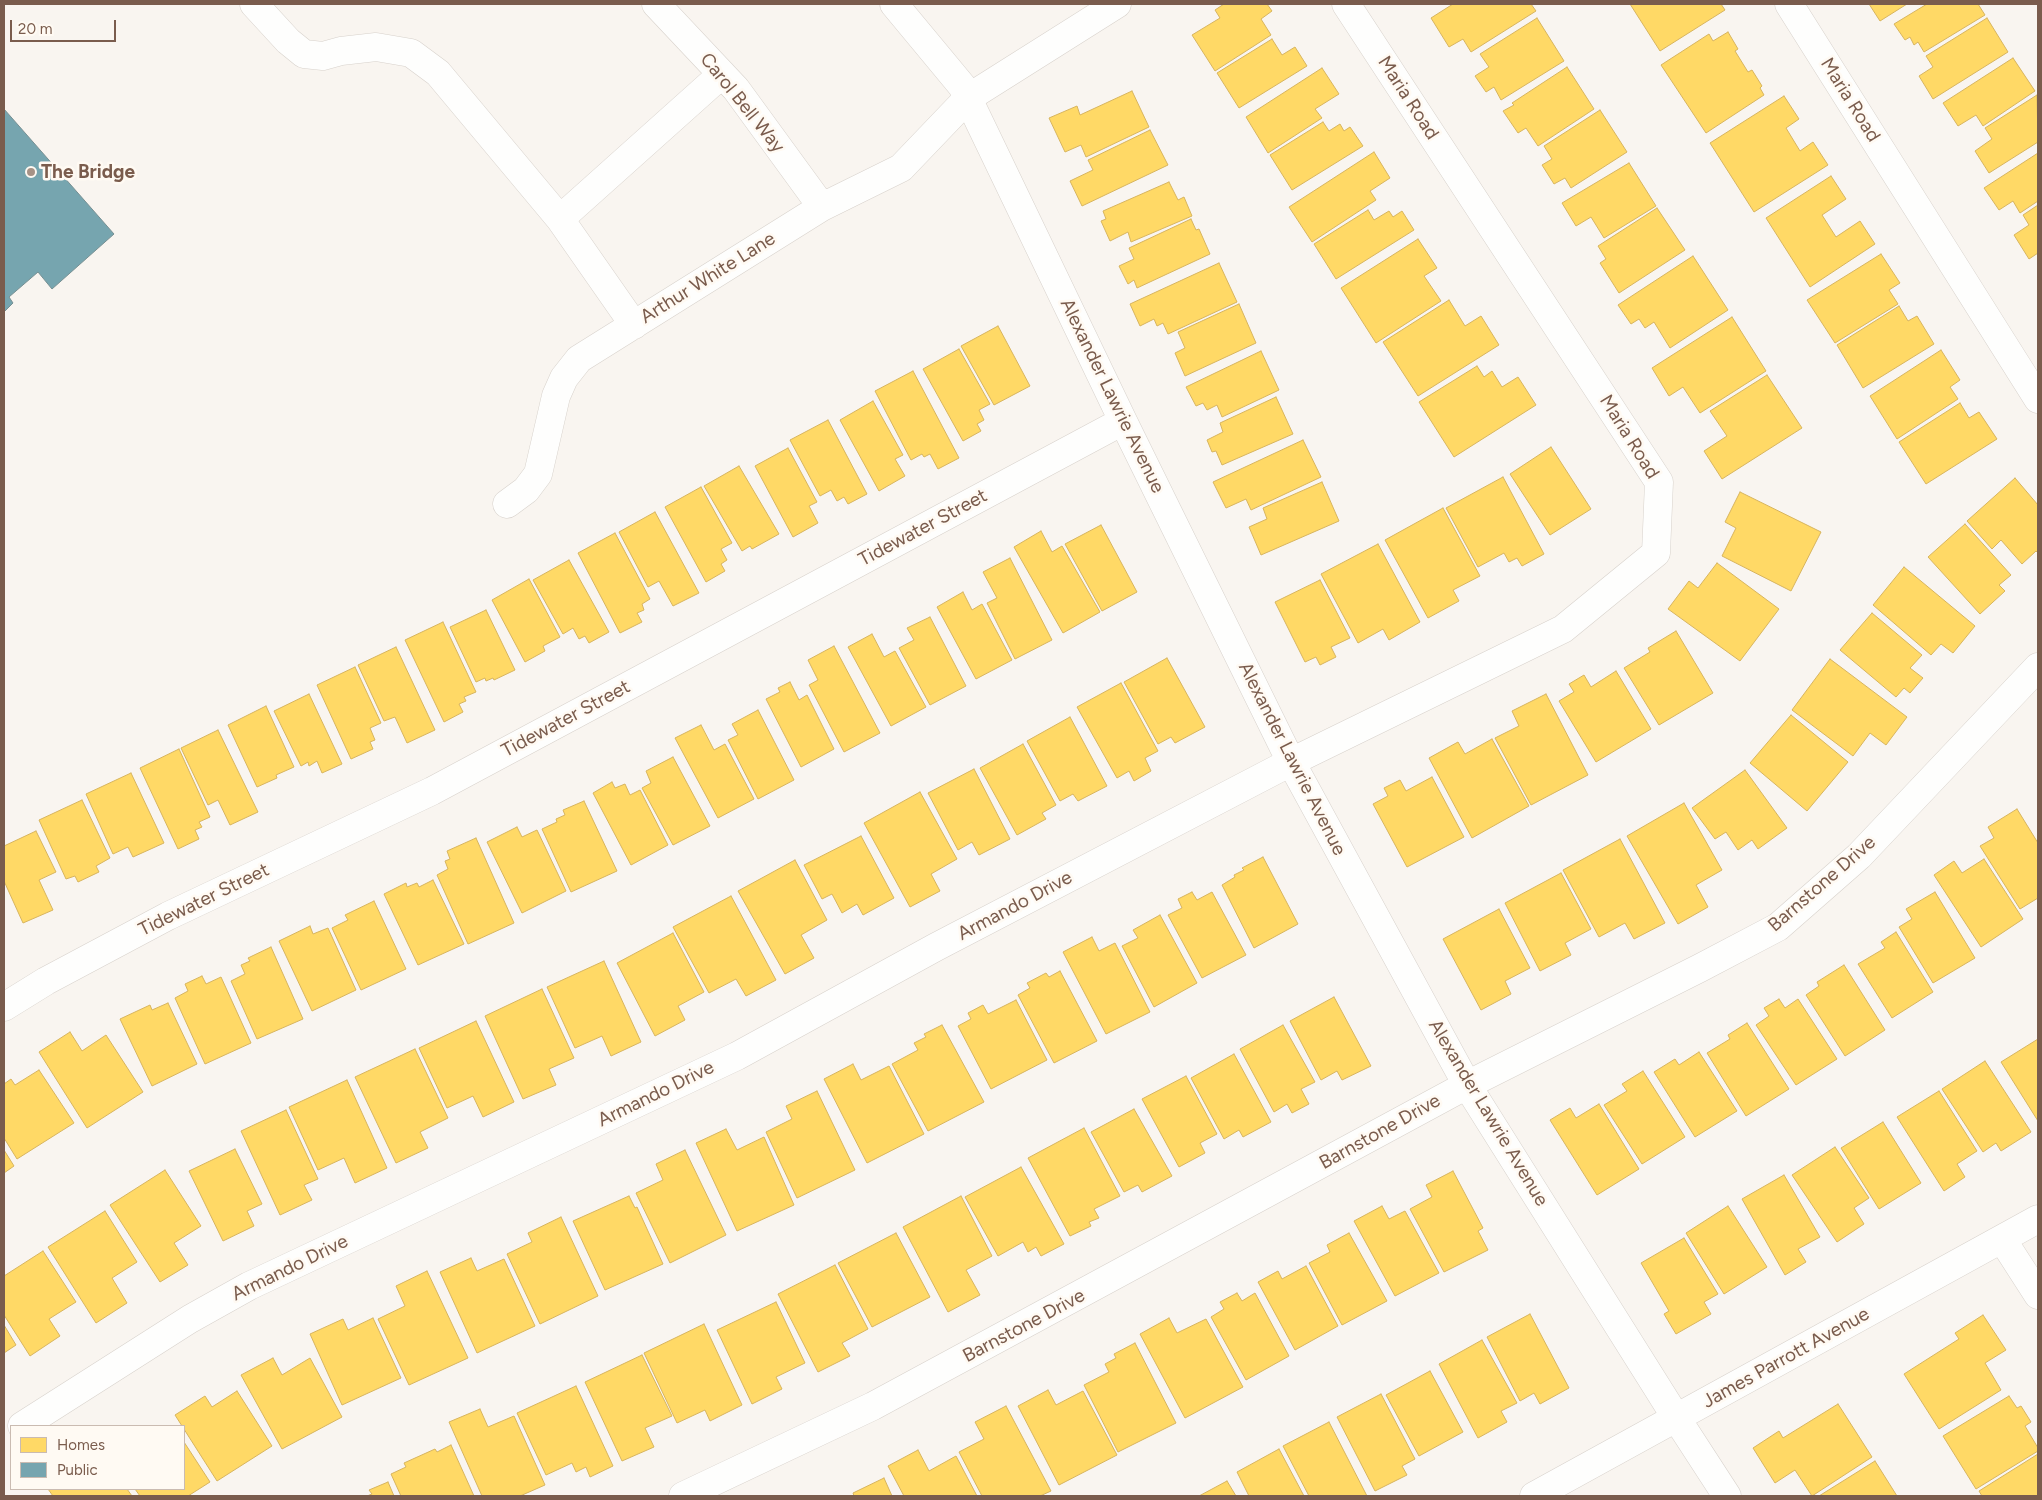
<!DOCTYPE html>
<html>
<head>
<meta charset="utf-8">
<style>
	body { margin:0 }
	#map { position:relative; width:2042px; height:1500px; overflow:hidden; background:#f9f5f0; font-family:Figtree,sans-serif }
	canvas { display:block }
	.frame { position:absolute; inset:0; border:5px solid #7a5c4d; pointer-events:none }
	.legend { position:absolute; left:10px; top:1425px; width:175px; height:65px; box-sizing:border-box; background:#fffaf3; border:1px solid #cabbb1; margin:0; padding:6px 9px; list-style:none; font-size:15px; color:#7a5c4d }
	.legend li { display:flex; align-items:center; gap:10px; height:25px }
	.legend b { width:25px; border:1px solid #cabbb1 }
	.scale { position:absolute; left:10px; top:20px; width:106px; height:22px; box-sizing:border-box; border:2px solid #7a5c4d; border-top:0; padding-left:6px; font-size:15px; line-height:18px; white-space:nowrap; color:#7a5c4d; -webkit-text-stroke:4px #fffaf3; paint-order:stroke }
</style>
</head>
<body>
<div id="map">
<canvas width="2042" height="1500"></canvas>
<div class="frame"></div>
<ul class="legend">
<li><b style="height:14px;background:#ffd966"></b>Homes</li>
<li><b style="height:14px;background:#76a5af"></b>Public</li>
</ul>
<div class="scale">20 m</div>
</div>
<script>
const context = document.querySelector('canvas').getContext('2d');
context.lineJoin = 'round';
function fill(path, color) { context.fillStyle = color; context.fill(path, 'evenodd'); }
const shape = rows => new Path2D(rows.map(r => 'M' + r).join(''));
function strokePath(path, color, width, dash) { context.strokeStyle = color; context.lineWidth = width; context.lineCap = dash ? 'butt' : 'round'; context.setLineDash(dash || []); context.stroke(path); }
function label(font, color, halo, rows, align = 'center') {
  context.font = font + ' Figtree,sans-serif'; context.lineWidth = 5; context.setLineDash([]); context.textBaseline = 'middle'; context.strokeStyle = halo; context.fillStyle = color; for (const [text, x, y, turn = 0] of rows) {
    context.save(); context.translate(x, y); context.rotate((+turn || 0) * Math.PI / 180); context.textAlign = isNaN(turn) ? turn : align; if (halo) context.strokeText(text, 0, 0); context.fillText(text, 0, 0); context.restore();
  }
}
const homes = shape([
	[1224,4,1267,4,1272,11,1261,19,1271,35,1215,71,1192,35,1220,18,1215,10,1224,4],
	[1453,4,1531,4,1536,11,1471,52,1463,39,1449,47,1431,18,1453,4],
	[1630,4,1721,4,1725,10,1660,51,1630,4],
	[1869,4,1907,4,1880,21,1869,4],
	[1927,4,1978,4,1985,15,1924,52,1918,42,1914,45,1910,37,1905,40,1894,24,1927,4],
	[1537,18,1564,61,1501,100,1494,87,1486,92,1475,76,1489,67,1480,54,1537,18],
	[1987,18,2008,52,1933,99,1919,76,1933,67,1926,56,1987,18],
	[1728,32,1738,49,1735,51,1748,72,1752,70,1762,86,1760,88,1764,95,1706,133,1661,65,1709,34,1713,41,1728,32],
	[1272,39,1282,55,1295,47,1307,66,1239,108,1217,73,1272,39],
	[2013,58,2035,91,1983,126,1976,115,1958,126,1943,103,2013,58],
	[1567,67,1594,109,1538,146,1526,128,1518,133,1503,111,1514,105,1512,103,1567,67],
	[1322,68,1339,94,1315,109,1322,118,1268,153,1246,117,1322,68],
	[1132,91,1149,127,1086,157,1081,145,1065,152,1049,118,1077,106,1080,115,1132,91],
	[2037,95,2038,142,1989,173,1975,151,1992,139,1985,128,2037,95],
	[1784,96,1799,119,1786,128,1800,151,1813,142,1828,165,1754,212,1710,143,1784,96],
	[1600,110,1627,152,1571,188,1565,178,1554,184,1542,165,1552,159,1544,146,1600,110],
	[1323,122,1329,131,1340,124,1344,131,1350,127,1363,146,1292,190,1270,155,1323,122],
	[1150,130,1168,165,1082,206,1070,181,1093,170,1088,160,1150,130],
	[1374,152,1390,178,1370,191,1376,200,1312,242,1289,207,1374,152],
	[2038,153,2038,201,2020,213,2013,201,1999,210,1984,188,2038,153],
	[1629,163,1656,206,1604,238,1591,217,1576,226,1562,203,1629,163],
	[1831,176,1846,199,1822,215,1836,237,1860,221,1875,244,1810,287,1766,218,1831,176],
	[1169,182,1178,200,1184,197,1192,216,1131,242,1128,232,1110,241,1101,221,1106,219,1103,211,1169,182],
	[2038,205,2038,253,2029,259,2014,235,2029,225,2023,215,2038,205],
	[1657,208,1685,250,1619,293,1600,263,1606,259,1598,246,1657,208],
	[1368,210,1374,220,1389,211,1393,217,1402,211,1414,230,1336,279,1314,244,1368,210],
	[1191,219,1196,230,1199,229,1210,254,1137,288,1134,280,1128,284,1119,266,1134,259,1129,248,1191,219],
	[1418,239,1437,268,1424,276,1441,301,1376,343,1341,288,1418,239],
	[1881,254,1900,283,1889,290,1898,304,1835,343,1807,300,1881,254],
	[1693,256,1728,310,1670,348,1654,322,1645,328,1639,319,1631,324,1618,305,1693,256],
	[1219,263,1237,302,1168,334,1163,323,1157,326,1154,319,1140,326,1130,304,1219,263],
	[1449,300,1465,326,1481,316,1499,345,1418,396,1383,342,1449,300],
	[1239,304,1256,343,1185,376,1175,353,1185,348,1178,332,1239,304],
	[1899,306,1908,321,1917,316,1934,344,1863,388,1837,345,1899,306],
	[1732,317,1766,371,1700,413,1683,387,1669,396,1652,368,1732,317],
	[998,326,1030,386,994,405,961,346,998,326],
	[959,349,990,404,979,410,984,420,977,424,981,431,963,441,923,369,959,349],
	[1941,350,1960,380,1950,387,1958,399,1897,439,1870,396,1941,350],
	[1261,351,1279,390,1222,417,1217,405,1207,410,1203,403,1196,406,1186,387,1261,351],
	[1477,366,1484,377,1492,371,1502,387,1518,377,1536,405,1454,457,1419,402,1477,366],
	[913,371,959,458,938,469,930,454,924,457,922,454,911,460,875,391,913,371],
	[1767,375,1802,428,1722,479,1704,451,1727,436,1710,411,1767,375],
	[1276,397,1293,434,1222,465,1216,451,1212,452,1207,440,1223,432,1220,423,1276,397],
	[873,401,903,455,895,459,905,476,879,491,840,420,873,401],
	[1960,403,1969,418,1979,412,1997,439,1926,484,1899,442,1960,403],
	[828,420,867,494,848,504,844,497,837,501,831,490,820,496,790,440,828,420],
	[1303,440,1321,477,1251,510,1246,499,1226,508,1213,482,1303,440],
	[1551,447,1591,509,1550,535,1510,474,1551,447],
	[788,448,817,502,809,506,818,523,793,537,755,466,788,448],
	[739,466,779,534,752,549,750,546,742,551,704,486,739,466],
	[1503,477,1544,554,1522,566,1517,558,1509,562,1504,553,1478,567,1446,508,1503,477],
	[2015,478,2038,505,2038,553,2036,551,2022,564,2001,540,1992,549,1967,521,2015,478],
	[1322,482,1339,521,1261,555,1249,527,1267,519,1263,508,1322,482],
	[701,487,732,543,721,549,727,560,721,564,725,571,706,582,665,507,701,487],
	[1740,492,1821,532,1791,591,1722,556,1736,528,1725,522,1740,492],
	[1443,508,1480,576,1453,590,1459,601,1428,618,1385,540,1443,508],
	[655,512,699,593,673,606,659,581,648,587,619,532,655,512],
	[1965,524,2011,575,1999,585,2005,591,1980,614,1928,557,1965,524],
	[1101,525,1137,592,1102,611,1065,544,1101,525],
	[1041,531,1052,552,1062,546,1100,612,1063,633,1014,547,1041,531],
	[615,533,650,599,642,604,644,610,637,613,642,622,620,633,578,553,615,533],
	[1378,544,1420,622,1389,640,1383,629,1358,643,1321,574,1378,544],
	[1010,558,1052,640,1015,659,987,603,997,598,983,572,1010,558],
	[569,560,609,632,589,643,585,636,579,639,573,628,563,634,533,580,569,560],
	[1717,563,1779,609,1740,661,1668,609,1689,581,1698,588,1717,563],
	[1904,567,1975,626,1953,653,1941,644,1931,655,1873,605,1904,567],
	[529,579,560,637,543,646,545,651,525,662,492,600,529,579],
	[1320,580,1350,638,1331,647,1336,657,1320,665,1316,657,1305,662,1275,602,1320,580],
	[963,592,972,610,982,604,1012,660,976,679,937,607,963,592],
	[486,610,515,670,494,680,493,678,486,681,485,678,476,682,450,627,486,610],
	[1872,613,1922,655,1910,668,1923,678,1910,693,1904,688,1896,697,1840,650,1872,613],
	[930,617,966,686,930,705,899,648,914,640,907,628,930,617],
	[443,622,476,692,464,697,466,701,459,704,463,712,444,722,405,640,443,622],
	[1676,631,1713,693,1659,725,1624,668,1650,652,1648,648,1676,631],
	[872,634,884,657,895,651,926,707,891,726,848,647,872,634],
	[834,646,880,733,844,752,809,685,818,680,808,660,834,646],
	[396,647,435,730,407,743,395,717,384,721,358,665,396,647],
	[1167,658,1205,727,1175,743,1171,737,1158,744,1124,682,1167,658],
	[1830,659,1907,717,1886,745,1870,733,1853,756,1792,710,1830,659],
	[355,667,381,723,370,728,375,740,370,742,373,749,351,759,317,685,355,667],
	[1616,671,1651,729,1596,762,1559,701,1574,692,1569,684,1584,675,1591,687,1616,671],
	[790,682,799,700,807,695,834,749,801,767,766,699,780,692,778,688,790,682],
	[1121,683,1158,751,1145,758,1151,771,1134,781,1129,771,1117,778,1077,707,1121,683],
	[309,694,342,764,322,773,317,761,309,766,308,762,301,766,274,711,309,694],
	[1546,694,1588,775,1531,805,1495,738,1519,726,1512,711,1546,694],
	[266,706,294,767,276,775,277,778,257,787,228,725,266,706],
	[758,710,794,780,758,799,728,740,738,735,732,724,758,710],
	[1791,715,1848,762,1807,811,1750,763,1791,715],
	[1070,717,1107,786,1078,801,1073,794,1060,801,1027,741,1070,717],
	[701,725,714,750,725,744,754,799,718,818,675,738,701,725],
	[218,730,258,812,230,825,218,800,208,805,181,748,218,730],
	[1492,739,1529,806,1472,838,1429,758,1458,742,1465,754,1492,739],
	[1023,744,1056,805,1042,813,1046,819,1017,835,980,768,1023,744],
	[179,749,210,817,199,822,202,827,195,830,199,839,178,849,140,768,179,749],
	[673,757,710,826,673,845,642,788,651,783,646,771,673,757],
	[974,769,1010,839,979,855,972,842,958,850,928,793,974,769],
	[1745,770,1787,828,1758,849,1752,840,1738,850,1726,832,1715,839,1692,808,1745,770],
	[131,773,164,843,133,857,128,847,113,854,86,794,131,773],
	[1432,777,1464,837,1407,867,1373,804,1388,796,1384,788,1400,780,1406,791,1432,777],
	[612,782,615,788,625,784,630,795,640,790,668,845,631,865,593,793,612,782],
	[920,792,957,859,931,874,940,891,910,907,864,823,920,792],
	[82,800,110,858,96,866,99,872,78,882,75,876,66,879,39,820,82,800],
	[584,801,617,871,571,892,542,829,557,822,556,819,565,815,563,810,584,801],
	[1684,803,1722,870,1696,885,1708,907,1678,924,1627,836,1684,803],
	[2017,809,2038,843,2038,898,2020,909,1980,846,1994,838,1988,827,2017,809],
	[517,827,522,837,537,830,566,891,522,913,487,842,517,827],
	[36,831,56,872,39,880,53,910,23,923,4,881,4,846,36,831],
	[861,836,894,898,863,915,857,904,842,913,832,894,822,899,804,865,861,836],
	[476,838,514,923,468,944,437,875,448,869,445,861,450,859,447,851,476,838],
	[1620,839,1665,923,1634,939,1625,923,1599,937,1563,870,1620,839],
	[1263,857,1298,924,1254,948,1222,885,1235,877,1234,875,1244,870,1242,868,1263,857],
	[1984,859,2023,919,1981,947,1934,875,1954,861,1962,873,1984,859],
	[795,860,827,920,801,935,814,958,785,974,738,891,795,860],
	[1561,873,1591,929,1565,943,1571,955,1540,971,1505,903,1561,873],
	[433,880,464,944,418,965,384,894,406,883,407,887,417,883,419,887,433,880],
	[1192,892,1197,900,1212,892,1246,955,1202,978,1168,915,1182,908,1178,899,1192,892],
	[1935,892,1975,958,1933,983,1899,927,1912,919,1906,909,1935,892],
	[731,896,776,980,746,996,736,979,709,993,673,927,731,896],
	[374,901,406,969,361,990,332,928,348,920,345,915,374,901],
	[1499,909,1530,968,1505,981,1511,994,1481,1010,1443,939,1499,909],
	[1160,915,1197,983,1154,1007,1122,946,1138,938,1133,930,1160,915],
	[310,926,313,934,328,928,356,990,312,1011,279,941,310,926],
	[1896,932,1933,992,1892,1018,1858,964,1885,948,1881,942,1896,932],
	[673,933,704,992,678,1006,685,1020,655,1036,617,963,673,933],
	[1092,937,1099,951,1115,943,1150,1012,1106,1034,1063,952,1092,937],
	[271,947,303,1019,257,1039,231,981,245,974,241,965,250,961,248,958,271,947],
	[604,961,641,1042,611,1056,602,1036,575,1048,547,987,604,961],
	[1844,965,1885,1030,1845,1056,1806,995,1819,986,1817,982,1844,965],
	[1060,971,1097,1041,1054,1063,1018,995,1030,988,1027,983,1046,973,1049,977,1060,971],
	[202,976,206,984,221,977,251,1043,205,1064,175,998,188,991,185,984,202,976],
	[542,989,574,1058,549,1069,556,1085,523,1099,485,1016,542,989],
	[1334,997,1371,1066,1342,1080,1337,1071,1321,1080,1290,1021,1334,997],
	[1779,999,1785,1008,1798,999,1837,1059,1796,1085,1756,1025,1769,1016,1764,1008,1779,999],
	[1016,1000,1047,1060,991,1089,958,1026,971,1019,968,1013,983,1005,988,1014,1016,1000],
	[168,1003,197,1064,152,1086,120,1019,150,1005,152,1010,168,1003],
	[476,1021,514,1102,483,1117,473,1096,447,1108,419,1048,476,1021],
	[1747,1023,1789,1089,1746,1116,1707,1053,1730,1039,1728,1035,1747,1023],
	[942,1025,984,1102,928,1131,892,1064,918,1050,914,1043,926,1037,924,1034,942,1025],
	[1283,1025,1315,1082,1301,1089,1309,1104,1292,1113,1287,1104,1274,1112,1240,1049,1283,1025],
	[70,1032,82,1051,106,1035,143,1092,87,1128,39,1052,70,1032],
	[2038,1039,2038,1121,2001,1062,2038,1039],
	[415,1049,448,1118,420,1132,428,1148,396,1163,355,1077,415,1049],
	[1699,1052,1737,1111,1695,1137,1654,1072,1675,1059,1679,1065,1699,1052],
	[1234,1054,1271,1122,1243,1137,1239,1130,1224,1139,1191,1078,1234,1054],
	[1985,1061,2031,1132,2001,1151,1996,1143,1983,1152,1942,1089,1985,1061],
	[853,1064,861,1080,889,1066,924,1134,867,1163,824,1079,853,1064],
	[39,1070,74,1123,17,1159,4,1138,4,1084,11,1079,15,1085,39,1070],
	[1643,1071,1685,1137,1642,1164,1604,1105,1627,1091,1622,1084,1643,1071],
	[1186,1076,1217,1134,1200,1143,1205,1153,1179,1167,1142,1099,1186,1076],
	[347,1080,387,1168,355,1183,344,1158,318,1170,289,1107,347,1080],
	[817,1091,855,1170,797,1198,766,1132,792,1119,786,1106,817,1091],
	[1939,1091,1977,1151,1957,1164,1965,1177,1944,1191,1897,1117,1939,1091],
	[1599,1104,1639,1169,1597,1195,1550,1120,1570,1108,1576,1118,1599,1104],
	[1134,1109,1172,1176,1142,1192,1138,1185,1124,1192,1091,1132,1134,1109],
	[286,1110,318,1179,304,1185,312,1200,280,1215,241,1131,286,1110],
	[1883,1122,1921,1183,1879,1209,1841,1148,1883,1122],
	[1084,1128,1120,1196,1094,1209,1099,1218,1089,1222,1091,1226,1070,1236,1028,1158,1084,1128],
	[726,1129,737,1150,764,1137,794,1205,737,1231,696,1143,726,1129],
	[1835,1147,1869,1198,1854,1208,1864,1224,1837,1242,1792,1175,1835,1147],
	[235,1149,262,1204,247,1211,254,1226,223,1241,189,1171,235,1149],
	[4,1150,14,1166,4,1173,4,1150],
	[685,1150,726,1235,670,1263,636,1193,663,1180,656,1164,685,1150],
	[1021,1167,1064,1244,1041,1256,1036,1247,1028,1252,1023,1242,998,1256,965,1197,1021,1167],
	[165,1170,201,1226,174,1243,188,1265,160,1282,110,1205,165,1170],
	[1453,1171,1483,1228,1478,1231,1488,1250,1444,1272,1410,1209,1432,1197,1426,1185,1453,1171],
	[1784,1175,1820,1237,1798,1249,1806,1262,1785,1275,1742,1199,1784,1175],
	[629,1196,635,1208,637,1207,663,1264,605,1290,573,1221,629,1196],
	[961,1196,992,1256,966,1270,980,1295,948,1312,903,1227,961,1196],
	[1382,1206,1389,1219,1405,1211,1439,1273,1395,1296,1354,1221,1382,1206],
	[1728,1206,1767,1267,1724,1294,1686,1233,1728,1206],
	[105,1211,137,1262,112,1278,127,1303,96,1323,48,1247,105,1211],
	[561,1217,598,1296,540,1324,507,1254,532,1242,528,1233,561,1217],
	[896,1233,930,1297,872,1327,838,1263,896,1233],
	[1349,1233,1387,1301,1342,1325,1309,1263,1330,1252,1327,1245,1349,1233],
	[1684,1238,1718,1294,1704,1302,1711,1314,1676,1334,1664,1314,1669,1311,1641,1263,1684,1238],
	[43,1251,76,1302,49,1319,60,1336,30,1356,4,1315,4,1276,43,1251],
	[471,1258,477,1271,504,1259,535,1326,477,1353,440,1272,471,1258],
	[835,1265,868,1329,842,1343,850,1356,818,1372,778,1294,835,1265],
	[1306,1266,1338,1326,1295,1350,1258,1282,1278,1271,1282,1279,1306,1266],
	[427,1271,468,1358,409,1385,378,1319,405,1306,396,1286,427,1271],
	[1237,1293,1242,1301,1255,1293,1289,1356,1246,1380,1211,1317,1224,1309,1220,1302,1237,1293],
	[776,1302,805,1363,776,1377,782,1389,752,1404,717,1330,776,1302],
	[1530,1314,1569,1388,1540,1404,1534,1393,1520,1401,1487,1337,1530,1314],
	[1983,1315,2006,1350,1985,1363,2001,1390,1939,1429,1904,1374,1959,1339,1955,1333,1983,1315],
	[373,1318,401,1378,342,1405,310,1334,343,1319,348,1330,373,1318],
	[1169,1318,1177,1333,1206,1319,1243,1387,1185,1418,1140,1334,1169,1318],
	[704,1324,742,1405,710,1421,705,1410,677,1423,644,1353,704,1324],
	[4,1325,16,1345,4,1353,4,1325],
	[1482,1340,1517,1403,1501,1411,1507,1422,1478,1438,1439,1364,1482,1340],
	[1135,1343,1176,1423,1118,1452,1084,1385,1109,1372,1105,1364,1116,1358,1114,1354,1135,1343],
	[642,1355,672,1416,645,1428,654,1447,622,1461,585,1382,642,1355],
	[273,1358,282,1375,310,1358,342,1417,282,1449,241,1375,273,1358],
	[1430,1371,1463,1432,1419,1456,1386,1395,1430,1371],
	[576,1386,613,1466,590,1477,586,1467,576,1472,572,1463,546,1475,517,1413,576,1386],
	[1048,1390,1056,1405,1083,1391,1117,1455,1059,1485,1018,1406,1048,1390],
	[237,1391,272,1446,217,1481,175,1415,205,1396,212,1407,237,1391],
	[1381,1394,1415,1459,1402,1466,1407,1475,1375,1491,1337,1417,1381,1394],
	[2009,1396,2017,1408,2021,1406,2031,1422,2025,1426,2038,1448,2038,1451,1976,1489,1943,1436,2009,1396],
	[1838,1404,1872,1457,1812,1496,1795,1470,1775,1483,1753,1448,1779,1431,1783,1438,1838,1404],
	[1006,1406,1051,1491,1040,1496,982,1496,959,1452,984,1439,975,1422,1006,1406],
	[480,1409,488,1427,514,1416,545,1485,520,1496,482,1496,449,1422,480,1409],
	[1329,1422,1367,1496,1309,1496,1283,1446,1329,1422],
	[184,1442,210,1482,188,1496,140,1496,135,1489,184,1489,184,1442],
	[451,1445,474,1496,401,1496,391,1474,406,1467,404,1463,435,1449,437,1452,451,1445],
	[1279,1449,1304,1496,1249,1496,1237,1472,1279,1449],
	[918,1450,929,1471,956,1456,977,1496,904,1496,888,1466,918,1450],
	[2038,1454,2038,1496,1982,1496,1979,1491,2038,1454],
	[1875,1461,1897,1496,1819,1496,1875,1461],
	[884,1478,892,1496,854,1496,853,1493,884,1478],
	[1227,1481,1236,1496,1199,1496,1227,1481],
	[388,1482,394,1496,367,1496,372,1494,369,1490,388,1482],
	[48,1489,127,1489,132,1496,53,1496,48,1489]
]);
fill(homes, '#ffd966');
strokePath(homes, '#d7b45e', 1);
const public = shape([
	[4,109,114,234,52,289,38,272,9,297,13,303,4,312,4,109]
]);
fill(public, '#76a5af');
strokePath(public, '#778f92', 1);
const minor = shape([
	[254,4,288,41,304,54,323,56,341,51,376,47,411,53,438,73,560,219,634,325],
	[656,4,736,89,822,207],
	[894,4,962,86,1123,421,1291,762,1467,1085,1677,1419,1727,1496],
	[1789,4,2038,399],
	[560,219,722,74],
	[507,504,526,490,538,474,556,396,564,378,579,359,822,207,901,168,968,98,1117,4],
	[4,1007,46,981,168,916,432,791,1123,421],
	[2002,1239,2038,1295],
	[22,1426,190,1319,249,1286,737,1056,936,947,1291,762,1563,629,1656,553,1659,482,1346,4],
	[683,1496,873,1406,1467,1085,1700,968,1778,927,1859,856,2038,667],
	[1534,1496,2038,1219]
]);
strokePath(minor, '#d7d1cb', 29);
strokePath(minor, '#fefefd', 28);
for (const [x, y, r, color] of [
	[31,172,5,"#a69286"]
]) { const dot = new Path2D(); dot.arc(x, y, r, 0, 2 * Math.PI); context.fillStyle = color; context.fill(dot); strokePath(dot, '#fffaf3', 2); }
label('19px', '#7a5c4d', '#fffaf3', [
	["Maria Road",1408,98,57],
	["Maria Road",1850,100,58],
	["Carol Bell Way",742,103,51],
	["Arthur White Lane",708,278,-32],
	["Alexander Lawrie Avenue",1112,396,64],
	["Maria Road",1629,437,58],
	["Tidewater Street",923,528,-28],
	["Tidewater Street",566,719,-28],
	["Alexander Lawrie Avenue",1292,759,63],
	["Barnstone Drive",1822,884,-41],
	["Tidewater Street",204,900,-26],
	["Armando Drive",1015,906,-28],
	["Armando Drive",656,1094,-26],
	["Alexander Lawrie Avenue",1488,1113,59],
	["Barnstone Drive",1380,1132,-29],
	["Armando Drive",290,1268,-26],
	["Barnstone Drive",1024,1326,-28],
	["James Parrott Avenue",1786,1358,-29]
]);
label('bold 19px', '#7a5c4d', '#fffaf3', [
	["The Bridge",41,172]
], 'left');
</script>
</body>
</html>
